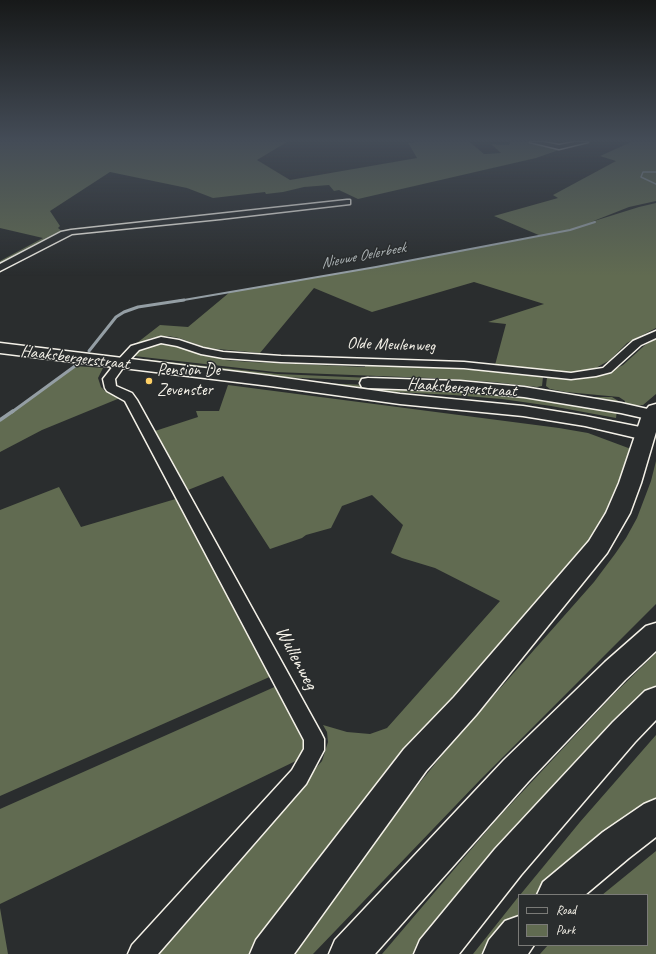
<!DOCTYPE html>
<html>
<head>
<meta charset="utf-8">
<style>
	body { margin:0 }
	#map { position:relative; width:656px; height:954px; overflow:hidden; background:#2a2d2e; font-family:Caveat,sans-serif }
	canvas { display:block }
	.legend { position:absolute; left:518px; top:894px; width:130px; height:52px; box-sizing:border-box; background:#2a2d2e; border:1px solid #7b7b78; margin:0; padding:5px 7px; list-style:none; font-size:12px; color:#f4f1e8 }
	.legend li { display:flex; align-items:center; gap:8px; height:20px }
	.legend b { width:20px; border:1px solid #7b7b78 }
</style>
</head>
<body>
<div id="map">
<canvas width="656" height="954"></canvas>
<ul class="legend">
<li><b style="height:5px;background:#2a2d2e"></b>Road</li>
<li><b style="height:11px;background:#616b51"></b>Park</li>
</ul>
</div>
<script>
const context = document.querySelector('canvas').getContext('2d');
context.lineJoin = 'round';
function fill(path, color) { context.fillStyle = color; context.fill(path, 'evenodd'); }
const shape = rows => new Path2D(rows.map(r => 'M' + r).join(''));
function strokePath(path, color, width, dash) { context.strokeStyle = color; context.lineWidth = width; context.lineCap = dash ? 'butt' : 'round'; context.setLineDash(dash || []); context.stroke(path); }
function label(font, color, halo, rows, align = 'center') {
  context.font = font + ' Caveat,sans-serif'; context.lineWidth = 3; context.setLineDash([]); context.textBaseline = 'middle'; context.strokeStyle = halo; context.fillStyle = color; for (const [text, x, y, turn = 0] of rows) {
    context.save(); context.translate(x, y); context.rotate((+turn || 0) * Math.PI / 180); context.textAlign = isNaN(turn) ? turn : align; if (halo) context.strokeText(text, 0, 0); context.fillText(text, 0, 0); context.restore();
  }
}
fill(shape([
	[0,142,287,142,257,160,290,180,417,158,408,143,416,142,470,142,484,154,501,153,491,144,509,145,510,142,529,142,562,149,536,158,358,199,339,190,334,191,329,185,304,187,283,192,266,194,265,192,213,198,187,188,110,172,50,211,60,226,58,228,64,233,0,267,0,261,43,238,0,228],
	[631,142,656,142,656,201,629,207,591,222,639,207,656,203,656,328,627,343,610,360,594,369,571,373,495,365,506,324,488,322,544,304,474,282,372,312,314,288,260,353,207,348,179,338,168,336,151,338,133,346,160,325,188,327,230,292,376,267,541,236,494,216,558,198,553,195,616,161,600,156],
	[656,339,656,394,643,405,625,407,625,401,619,397,566,392,550,389,546,386,547,377,549,376,583,378,609,372,623,365,645,345],
	[161,341,228,357,225,360,250,362,365,367,365,363,435,367,541,375,543,377,542,386,537,387,493,382,430,378,275,372,134,356,135,351],
	[143,359,278,374,466,382,540,390,588,397,612,397,620,402,620,406,446,384,280,377,159,364],
	[75,366,103,368,98,378,101,387,105,391,120,398,42,430,0,452,0,420,35,396],
	[319,383,488,390,617,410,616,418,551,406,502,399,453,395,358,390],
	[228,385,559,428,588,433,631,449,621,489,596,535,249,954,159,954,322,761,328,742,327,732,323,725,347,732,370,734,387,728,500,601,435,568,402,558,391,553,403,525,372,495,342,506,331,528,306,535,302,538,270,549,223,476,188,490,155,431,198,417,196,411,219,411],
	[656,461,656,604,480,780,313,954,288,954,390,820,451,744,594,582,615,554,626,538,637,518,651,481],
	[59,487,81,527,179,498,274,675,0,796,0,510],
	[656,653,656,685,611,731,419,954,382,954,497,819,613,695],
	[279,685,307,737,304,757,0,904,0,809],
	[656,735,656,808,550,895,520,895,580,822],
	[656,851,656,954,540,954,548,945,647,945,647,895,602,895],
	[519,896,519,924,491,954,473,954],
	[0,908,8,954,0,954]
]), '#616b51');
strokePath(shape([
	[656,172,643,172,641,177,656,184]
]), '#949ea4', 1.5);
strokePath(shape([
	[178,301,376,267,570,230,595,222]
]), '#949ea4', 2);
strokePath(shape([
	[89,351,116,317,124,312,138,307,184,300],
	[12,412,75,366]
]), '#949ea4', 3);
strokePath(shape([
	[0,420,13,411]
]), '#949ea4', 3.5);
const minor = shape([
	[530,142,543,142,559,145,575,142,588,142,559,149,530,142],
	[347,200,350,200,350,204,220,219,72,234,0,271,0,264,61,232,71,230,347,200],
	[656,331,656,338,641,345,611,372,596,376,571,379,464,368,281,362,223,358,201,354,177,346,161,343,139,350,125,365,115,379,116,386,132,393,137,400,321,733,324,739,324,750,306,784,158,954,128,954,132,945,292,770,304,749,304,740,125,401,107,391,105,388,103,379,117,361,131,346,161,337,179,340,203,348,223,352,281,356,464,362,571,373,603,368,633,341,656,331]
]);
const secondary = shape([
	[0,343,270,376,400,394,523,406,585,416,645,428,652,430,654,434,652,438,645,440,585,426,523,416,400,404,270,386,0,353,0,343],
	[368,378,460,381,524,387,621,403,652,410,656,411,656,419,652,420,621,413,524,397,460,391,368,388,362,387,360,383,362,379,368,378]
]);
const motorway = shape([
	[656,404,656,432,641,483,630,513,607,553,476,715,426,771,294,954,250,954,256,940,404,749,454,697,589,541,606,513,619,483,642,415,649,406,656,404],
	[656,623,656,651,625,680,528,782,375,954,329,954,335,940,504,760,605,662,646,626,656,623],
	[656,687,656,720,635,742,521,875,459,954,414,954,420,940,495,849,613,722,645,691,656,687],
	[656,799,656,837,629,858,585,895,537,895,543,882,603,832,644,804,656,799],
	[519,916,519,945,534,945,528,954,483,954,489,940,505,921,519,916]
]);
strokePath(minor, '#f4f1e8', 3);
strokePath(secondary, '#f4f1e8', 3);
strokePath(motorway, '#f4f1e8', 3);
fill(minor, '#2a2d2e');
fill(secondary, '#2a2d2e');
fill(motorway, '#2a2d2e');
const sky = context.createLinearGradient(0, 0, 0, 276);
sky.addColorStop(0, '#171919');
sky.addColorStop(0.51, '#444c57');
sky.addColorStop(1, '#444c5700');
context.fillStyle = sky;
context.fillRect(0, 0, 656, 276);
for (const [x, y, r, color] of [
	[149,381,4,"#ffd166"]
]) { const dot = new Path2D(); dot.arc(x, y, r, 0, 2 * Math.PI); context.fillStyle = color; context.fill(dot); strokePath(dot, '#2a2d2e', 1.5); }
label('italic 15px', '#acb3b5', '#2a2d2e', [
	["Nieuwe Oelerbeek",363,256,-11]
]);
label('17px', '#f4f1e8', '#2a2d2e', [
	["Olde Meulenweg",391,345,2],
	["Haaksbergerstraat",75,358,7],
	["Haaksbergerstraat",462,388,4]
]);
label('17px', '#f4f1e8', '#2a2d2e', [
	["Pension De",157,371],
	["Zevenster",157,391]
], 'left');
label('20px', '#f4f1e8', '#2a2d2e', [
	["Wullenweg",296,658,62]
]);
</script>
</body>
</html>
